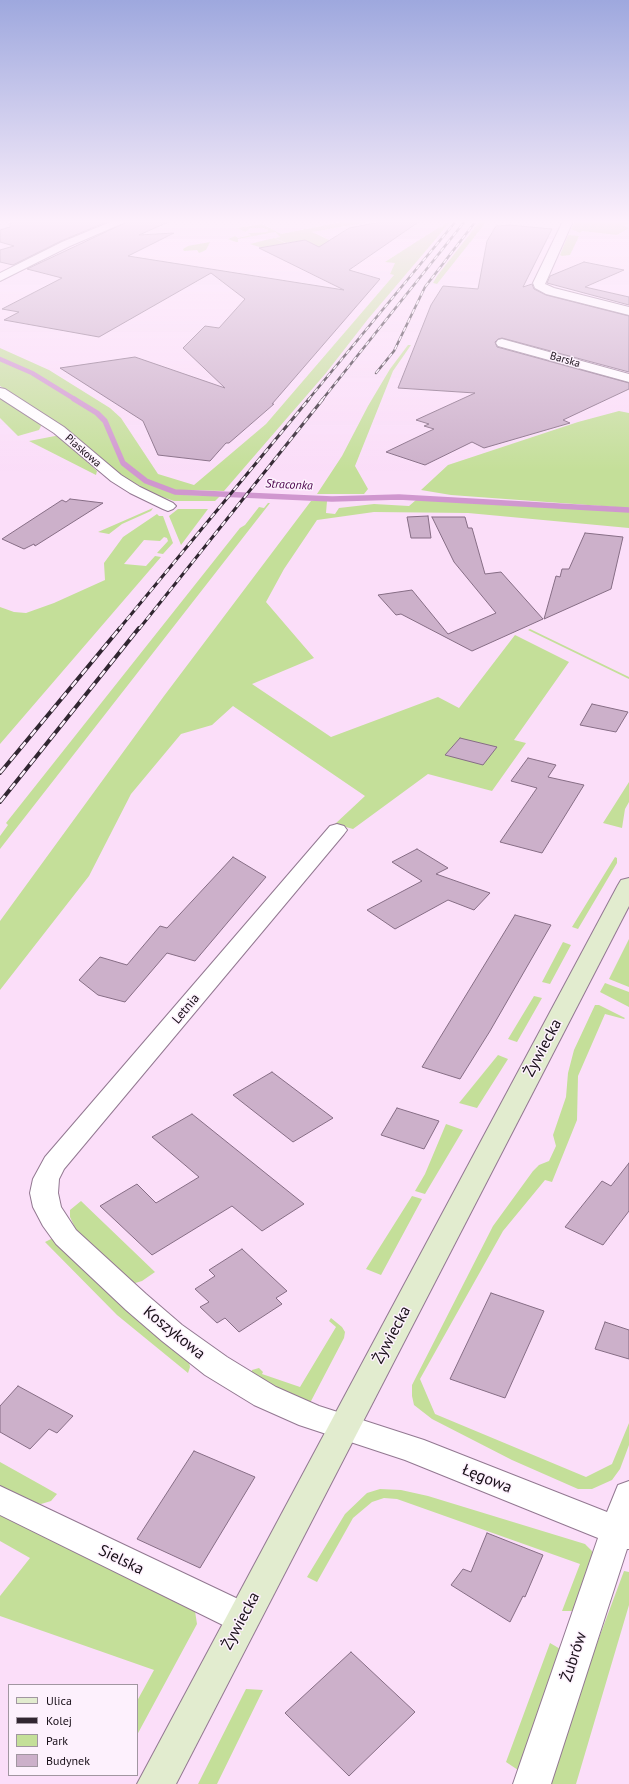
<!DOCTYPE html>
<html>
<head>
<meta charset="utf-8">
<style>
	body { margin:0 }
	#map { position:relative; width:629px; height:1784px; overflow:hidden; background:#fbdef9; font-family:"PT Sans",sans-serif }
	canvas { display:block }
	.legend { position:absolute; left:8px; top:1684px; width:130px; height:92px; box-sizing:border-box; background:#fdf1fd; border:1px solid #a196a1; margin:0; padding:5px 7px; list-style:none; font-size:12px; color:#170e17 }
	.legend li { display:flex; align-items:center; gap:8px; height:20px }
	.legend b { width:20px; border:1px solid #a196a1 }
</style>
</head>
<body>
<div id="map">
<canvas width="629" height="1784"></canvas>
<ul class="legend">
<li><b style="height:5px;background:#e2eccf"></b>Ulica</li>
<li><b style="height:5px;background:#312631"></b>Kolej</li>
<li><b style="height:11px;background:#c4df99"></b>Park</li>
<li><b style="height:11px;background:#ccb0ca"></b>Budynek</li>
</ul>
</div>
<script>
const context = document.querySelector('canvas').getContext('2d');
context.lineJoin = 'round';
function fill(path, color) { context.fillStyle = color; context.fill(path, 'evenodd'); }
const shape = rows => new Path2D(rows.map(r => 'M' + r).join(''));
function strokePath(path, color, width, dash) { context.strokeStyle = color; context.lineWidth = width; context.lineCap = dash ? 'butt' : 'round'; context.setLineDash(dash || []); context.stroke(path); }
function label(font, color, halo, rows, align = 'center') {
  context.font = font + ' "PT Sans",sans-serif'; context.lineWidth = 3; context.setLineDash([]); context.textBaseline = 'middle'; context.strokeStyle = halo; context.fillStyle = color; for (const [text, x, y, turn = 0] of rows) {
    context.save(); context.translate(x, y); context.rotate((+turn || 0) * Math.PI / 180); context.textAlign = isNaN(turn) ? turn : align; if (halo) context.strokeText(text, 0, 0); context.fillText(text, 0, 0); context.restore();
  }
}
fill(shape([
	[346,221,375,221,312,232,340,245,310,252,311,243,305,240,286,243,275,238,280,237,275,232,238,239,238,242,236,242,228,239,235,236,238,238,251,235,248,233,250,233,267,232,268,230,263,228,251,228,245,232,237,228,262,224,281,234],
	[448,221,451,221,368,319,326,373,224,491,189,490,185,495,220,496,215,501,174,501,154,494,124,477,64,429,0,386,0,348,49,370,110,408,121,418,158,474,194,485,266,424,394,275,390,274,395,263,385,262,438,228,442,227],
	[480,221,487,221,437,284,433,283,437,276],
	[575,221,627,221,629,224,623,225,629,228,617,235,582,231,580,233,571,229],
	[568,235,579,236,570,255,562,256,560,255],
	[274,238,287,244,269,250,250,244],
	[210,242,206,250,199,253,197,250,184,251,183,249,188,246],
	[408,345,411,345,393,371,355,466,368,489,364,494,317,494,342,456,368,406,390,369],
	[0,397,40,423,41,426,39,430,18,436,0,418],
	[619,411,629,413,629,508,451,495,421,490,448,465,578,422],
	[55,436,59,436,97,471,96,475,29,441],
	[416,500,629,512,629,528,468,513,374,512,317,520,284,569,266,602,314,658,252,684,331,737,438,697,459,708,515,635,569,662,514,740,526,743,492,791,428,774,353,829,335,824,365,796,233,706,212,725,181,734,131,794,89,876,0,990,0,921,164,696,311,501,327,501,326,513,335,514,339,508,374,504,409,506],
	[268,503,270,503,0,849,0,836,8,825,6,823,240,528,245,525,259,507,264,508],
	[153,508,151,511,122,524,109,534,98,532],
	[178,509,208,509,181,545,169,516],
	[157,514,159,516,163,516,173,543,163,554,157,553,168,541,167,538,164,537,160,541,144,540,124,564,146,566,155,556,161,557,0,744,0,607,14,612,26,613,54,603,105,580,104,563,123,537],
	[530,629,629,677,629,679,528,630],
	[629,782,629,802,625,809,622,828,603,823],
	[615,857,617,858,617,863,578,929,572,927],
	[629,939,629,987,609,979],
	[563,942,571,945,550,984,542,982],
	[605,983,629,992,629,1007,600,992],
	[534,996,542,998,517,1042,508,1039],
	[595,1005,599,1005,625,1018,624,1019,605,1014,578,1076,577,1120,552,1182,545,1180,503,1231,420,1379,435,1414,586,1477,612,1464,629,1423,629,1445,620,1469,612,1480,592,1489,578,1489,512,1460,432,1419,414,1405,412,1396,412,1385,493,1226,533,1171,539,1165,549,1161,556,1146,553,1135,566,1097,568,1073,574,1050],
	[498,1055,508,1059,477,1108,459,1103],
	[446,1124,463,1130,425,1194,415,1191,425,1174],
	[412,1196,422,1199,381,1275,366,1269],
	[81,1201,155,1272,142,1281,132,1284,78,1234,70,1217,70,1210],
	[55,1237,188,1357,190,1367,188,1373,117,1315,45,1242],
	[331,1318,342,1327,345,1332,344,1338,310,1403,286,1396,252,1374,252,1370,259,1368,263,1372,262,1374,300,1387,336,1327,329,1321],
	[0,1462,43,1486,57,1494,51,1501,41,1504,17,1498,0,1490],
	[380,1489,401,1490,428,1496,585,1544,592,1551,592,1566,576,1611,562,1611,580,1564,397,1499,384,1498,372,1502,353,1518,317,1582,307,1577,345,1514,367,1493],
	[0,1512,195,1611,197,1624,137,1735,137,1701,154,1670,0,1616,0,1596,30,1558,0,1541],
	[624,1571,629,1572,629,1605,576,1784,549,1784,590,1662],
	[550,1643,562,1650,518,1770,506,1762],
	[246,1689,263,1690,217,1784,198,1784]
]), '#c4df99');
strokePath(shape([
	[0,359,32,373,76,400]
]), '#d097cf', 4.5);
strokePath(shape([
	[74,399,97,413,105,421,123,463,146,481,175,492,332,499,399,497,629,510]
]), '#d097cf', 5.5);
const building = shape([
	[10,221,109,221,61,241,13,265,0,262,0,250,14,246,0,242,0,230,10,227,10,221],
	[129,221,171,221,139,235,174,233,128,256,344,290,259,248,305,240,319,247,349,228,386,221,420,221,349,270,380,279,272,404,274,404,229,443,226,443,210,461,158,455,143,421,60,368,135,357,225,388,183,348,205,326,219,328,245,299,211,273,99,337,4,320,19,312,2,309,62,278,27,269,129,221],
	[510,225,552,229,523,287,532,284,534,289,546,295,629,316,629,372,502,338,498,339,495,342,497,347,629,383,629,389,563,420,570,423,484,448,472,442,425,465,386,452,434,429,424,426,429,424,416,420,475,393,398,388,431,305,443,286,478,289,487,241,496,226,510,225],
	[584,262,624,270,585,287,629,297,629,305,547,283,550,276,584,262],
	[70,499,103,503,35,546,34,544,24,549,2,539,62,500,66,502,70,499],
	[428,516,431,538,411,538,407,517,428,516],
	[432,517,465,517,468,528,472,528,485,574,501,572,543,619,472,651,401,614,396,615,378,595,412,590,448,634,496,613,454,562,432,517],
	[585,533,623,537,611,589,544,619,556,576,560,577,562,569,569,569,585,533],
	[592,704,628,712,616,732,580,725,592,704],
	[460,738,497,747,483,765,445,755,460,738],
	[528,758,556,765,548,777,584,785,542,853,500,842,537,788,511,781,528,758],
	[417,849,448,868,436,874,490,893,474,910,448,900,395,929,367,910,422,881,392,862,417,849],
	[233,857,266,877,195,961,167,953,125,1002,98,995,79,980,100,957,127,965,160,926,167,928,233,857],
	[515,915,551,925,490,1031,460,1079,422,1067,515,915],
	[272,1072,333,1118,293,1142,233,1095,272,1072],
	[397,1108,439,1121,424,1149,381,1135,397,1108],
	[192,1114,304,1204,262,1231,232,1206,152,1255,100,1206,137,1184,156,1203,199,1177,152,1137,192,1114],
	[629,1163,629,1211,603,1245,565,1227,602,1181,611,1186,629,1163],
	[242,1249,287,1291,276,1298,282,1304,239,1332,225,1318,217,1323,200,1307,209,1302,195,1289,215,1276,209,1270,242,1249],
	[491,1293,544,1311,505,1398,450,1379,491,1293],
	[605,1322,629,1330,629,1359,595,1349,605,1322],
	[18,1386,73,1416,57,1433,49,1429,30,1449,0,1432,0,1406,18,1386],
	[194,1451,255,1477,200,1568,137,1539,194,1451],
	[487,1533,543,1555,525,1597,523,1596,510,1622,451,1585,463,1569,471,1572,487,1533],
	[351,1652,415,1712,349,1776,285,1713,351,1652]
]);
fill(building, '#ccb0ca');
strokePath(building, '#866d85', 1);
const minor = shape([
	[113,221,128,221,70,246,0,281,0,273,62,242,113,221],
	[563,221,573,221,545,284,554,288,629,307,629,315,546,294,535,288,533,283,563,221],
	[502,339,629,374,629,382,498,346,496,343,498,340,502,339],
	[0,388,5,389,64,427,121,475,140,487,173,503,176,506,173,509,168,511,163,509,130,493,111,481,54,433,0,398,0,388],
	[337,824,344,826,347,830,344,834,64,1169,59,1179,58,1193,61,1207,76,1230,146,1294,182,1325,227,1357,276,1387,319,1406,424,1440,607,1512,618,1485,629,1481,629,1549,627,1549,551,1784,513,1784,598,1538,405,1460,299,1425,254,1405,205,1375,162,1341,126,1310,56,1244,43,1226,33,1207,30,1193,33,1179,45,1157,330,826,337,824],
	[0,1486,255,1607,260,1618,255,1629,243,1634,231,1629,0,1515,0,1486]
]);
const secondary = shape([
	[629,878,629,906,176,1784,137,1784,618,885,621,880,629,878]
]);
strokePath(minor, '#927891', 2);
strokePath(secondary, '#927891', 2);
fill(minor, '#fff');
fill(secondary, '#e2eccf');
const railFar2 = shape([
	[376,373,394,351,425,287,476,221],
	[308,400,456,221],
	[322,400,465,221]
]);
const railFar1 = shape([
	[119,629,309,399],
	[139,629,323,399]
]);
const rail = shape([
	[0,773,120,628],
	[0,802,139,628]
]);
strokePath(railFar2, '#312631', 2.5);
strokePath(railFar1, '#312631', 3);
strokePath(rail, '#312631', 4);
strokePath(railFar2, '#fdf1fd', 1.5, [5]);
strokePath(railFar1, '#fdf1fd', 2, [6]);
strokePath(rail, '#fdf1fd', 2.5, [8]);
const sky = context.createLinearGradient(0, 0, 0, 471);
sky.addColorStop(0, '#9ea8de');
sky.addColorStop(0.47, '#fdf0fc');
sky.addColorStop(1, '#fdf0fc00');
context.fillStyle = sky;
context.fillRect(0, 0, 629, 471);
label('11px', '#170e17', '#fdf1fd', [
	["Barska",565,360,16],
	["Piaskowa",83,451,41]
]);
label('italic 12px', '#480049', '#fdf1fd', [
	["Straconka",289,485,3]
]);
label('13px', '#170e17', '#fdf1fd', [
	["Letnia",186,1009,-50]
]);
label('16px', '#170e17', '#fdf1fd', [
	["Żywiecka",543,1048,-62],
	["Koszykowa",174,1333,39],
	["Żywiecka",392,1335,-62],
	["Łęgowa",487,1479,22],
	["Sielska",121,1560,26],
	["Żywiecka",241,1621,-62],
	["Żubrów",574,1657,-72]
]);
</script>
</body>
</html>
